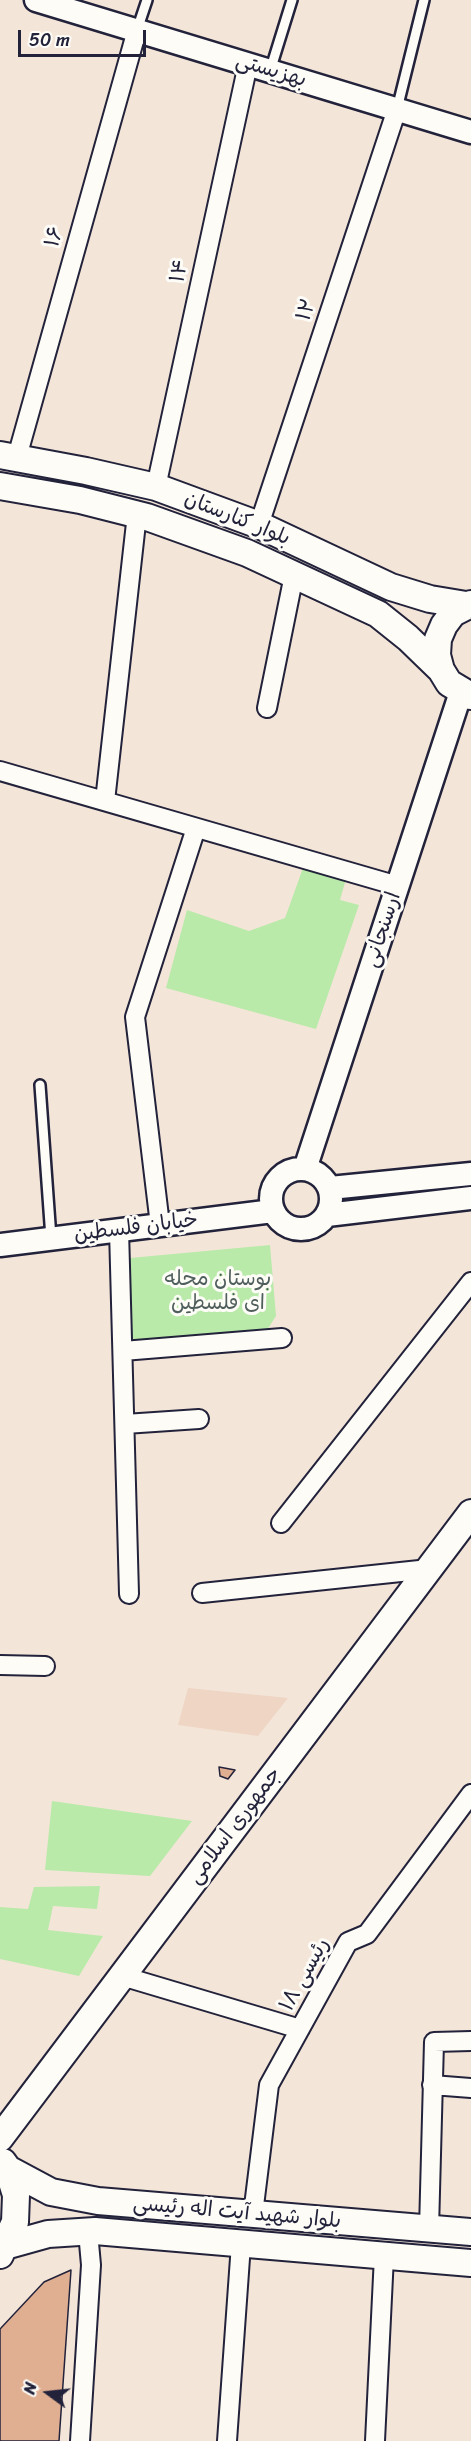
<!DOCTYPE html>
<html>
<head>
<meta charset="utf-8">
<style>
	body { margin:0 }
	#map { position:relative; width:471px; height:2441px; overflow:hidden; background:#f4e5d9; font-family:Sriracha,sans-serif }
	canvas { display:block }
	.north { position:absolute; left:18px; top:2363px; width:60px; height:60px; -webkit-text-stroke:4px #fdfcf7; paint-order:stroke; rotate:285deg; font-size:16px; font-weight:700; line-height:24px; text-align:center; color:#22223b }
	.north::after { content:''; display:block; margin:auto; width:21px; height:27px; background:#22223b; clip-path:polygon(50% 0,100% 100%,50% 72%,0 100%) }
	.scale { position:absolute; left:18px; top:30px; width:128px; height:27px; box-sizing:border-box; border:3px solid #22223b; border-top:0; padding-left:8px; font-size:18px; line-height:21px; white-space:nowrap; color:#22223b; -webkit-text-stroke:4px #fdfcf7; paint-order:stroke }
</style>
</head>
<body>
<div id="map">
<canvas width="471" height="2441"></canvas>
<div class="north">N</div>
<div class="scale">50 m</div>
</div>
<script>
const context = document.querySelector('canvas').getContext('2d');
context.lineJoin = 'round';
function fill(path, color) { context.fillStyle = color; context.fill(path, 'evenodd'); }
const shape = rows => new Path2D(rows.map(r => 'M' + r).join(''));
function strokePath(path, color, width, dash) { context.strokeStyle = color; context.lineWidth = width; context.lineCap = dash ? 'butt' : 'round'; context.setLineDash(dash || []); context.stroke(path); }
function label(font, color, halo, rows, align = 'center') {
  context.font = font + ' Sriracha,"Playpen Sans Arabic",sans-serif'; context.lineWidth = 6; context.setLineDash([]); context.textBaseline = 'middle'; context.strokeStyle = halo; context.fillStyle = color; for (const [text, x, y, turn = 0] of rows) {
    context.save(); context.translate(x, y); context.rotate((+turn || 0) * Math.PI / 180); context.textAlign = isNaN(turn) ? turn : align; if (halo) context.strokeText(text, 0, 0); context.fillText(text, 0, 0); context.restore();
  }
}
fill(shape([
	[188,1688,288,1698,258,1736,178,1725]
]), '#eed5c4');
fill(shape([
	[303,868,346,879,340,900,359,905,316,1029,166,988,187,910,249,931,285,918],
	[270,1245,276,1316,267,1330,130,1341,130,1258],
	[52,1801,192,1821,150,1876,45,1870],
	[100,1886,97,1909,53,1906,48,1930,103,1936,79,1976,0,1959,0,1907,28,1909,34,1887]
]), '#b9eaa9');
const building = shape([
	[219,1767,235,1770,228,1779,220,1776,219,1767],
	[71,2270,59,2441,0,2441,0,2329,44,2282,71,2270]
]);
fill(building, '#e0af92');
strokePath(building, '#22223b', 1.5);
const service = shape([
	[137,30,147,0],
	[270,71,292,0],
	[397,109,424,0],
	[40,1085,51,1238]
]);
const minor = shape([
	[17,457,137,30],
	[156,487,248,64],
	[259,525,397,109],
	[267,708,294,575],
	[0,771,398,886],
	[105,801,137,514],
	[160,1225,135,1017,196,828],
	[119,1230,129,1594],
	[123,1351,282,1338],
	[125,1424,199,1419],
	[281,1523,471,1282],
	[202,1593,429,1569],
	[0,1665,45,1666],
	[122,1976,300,2029],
	[432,2085,471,2088],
	[253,2214,269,2085,348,1942,367,1934,471,1794],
	[429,2229,434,2042,471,2041],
	[80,2441,91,2265,88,2232],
	[227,2441,241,2244],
	[375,2441,384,2256]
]);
const tertiary = shape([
	[36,0,471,132],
	'271 1199a30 30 0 1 1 60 0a30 30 0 1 1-60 0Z',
	[305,1169,461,692],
	[330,1188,471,1174],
	[327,1215,471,1198],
	[0,1245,273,1211]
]);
const secondary = shape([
	[0,455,86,471,156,487,259,525,391,587,430,599,466,605],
	[0,486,80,500,147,517,247,553,378,614,408,638,441,670],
	[471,604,453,613,444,625,438,639,437,655,441,670,449,683,471,696],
	[0,2138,471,1513],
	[8,2169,51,2192,98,2201,471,2232],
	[5,2246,48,2234,95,2231,471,2263],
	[0,2255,15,2222,16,2195,8,2169,3,2162]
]);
strokePath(service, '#22223b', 14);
strokePath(minor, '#22223b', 22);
strokePath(tertiary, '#22223b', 27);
strokePath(secondary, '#22223b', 30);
strokePath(service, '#fdfcf7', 9);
strokePath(minor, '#fdfcf7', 18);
strokePath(tertiary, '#fdfcf7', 22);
strokePath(secondary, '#fdfcf7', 26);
label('21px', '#22223b', '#fdfcf7', [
	["بهزیستی",271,71,17],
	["۱۶",55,237,-74],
	["۱۴",180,271,-78],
	["۱۲",307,310,-72],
	["بلوار کنارستان",237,519,22],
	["ارسنجانی",383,930,-72],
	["خیابان فلسطین",136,1228,-7],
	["جمهوری اسلامی",235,1826,-53],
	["رئیسی ۱۸",305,1975,-61],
	["بلوار شهید آیت اله رئیسی",237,2213,5]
]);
label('21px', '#4f5e5c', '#fdfcf7', [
	["بوستان محله",218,1280],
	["ای فلسطین",218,1304]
]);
</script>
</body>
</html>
